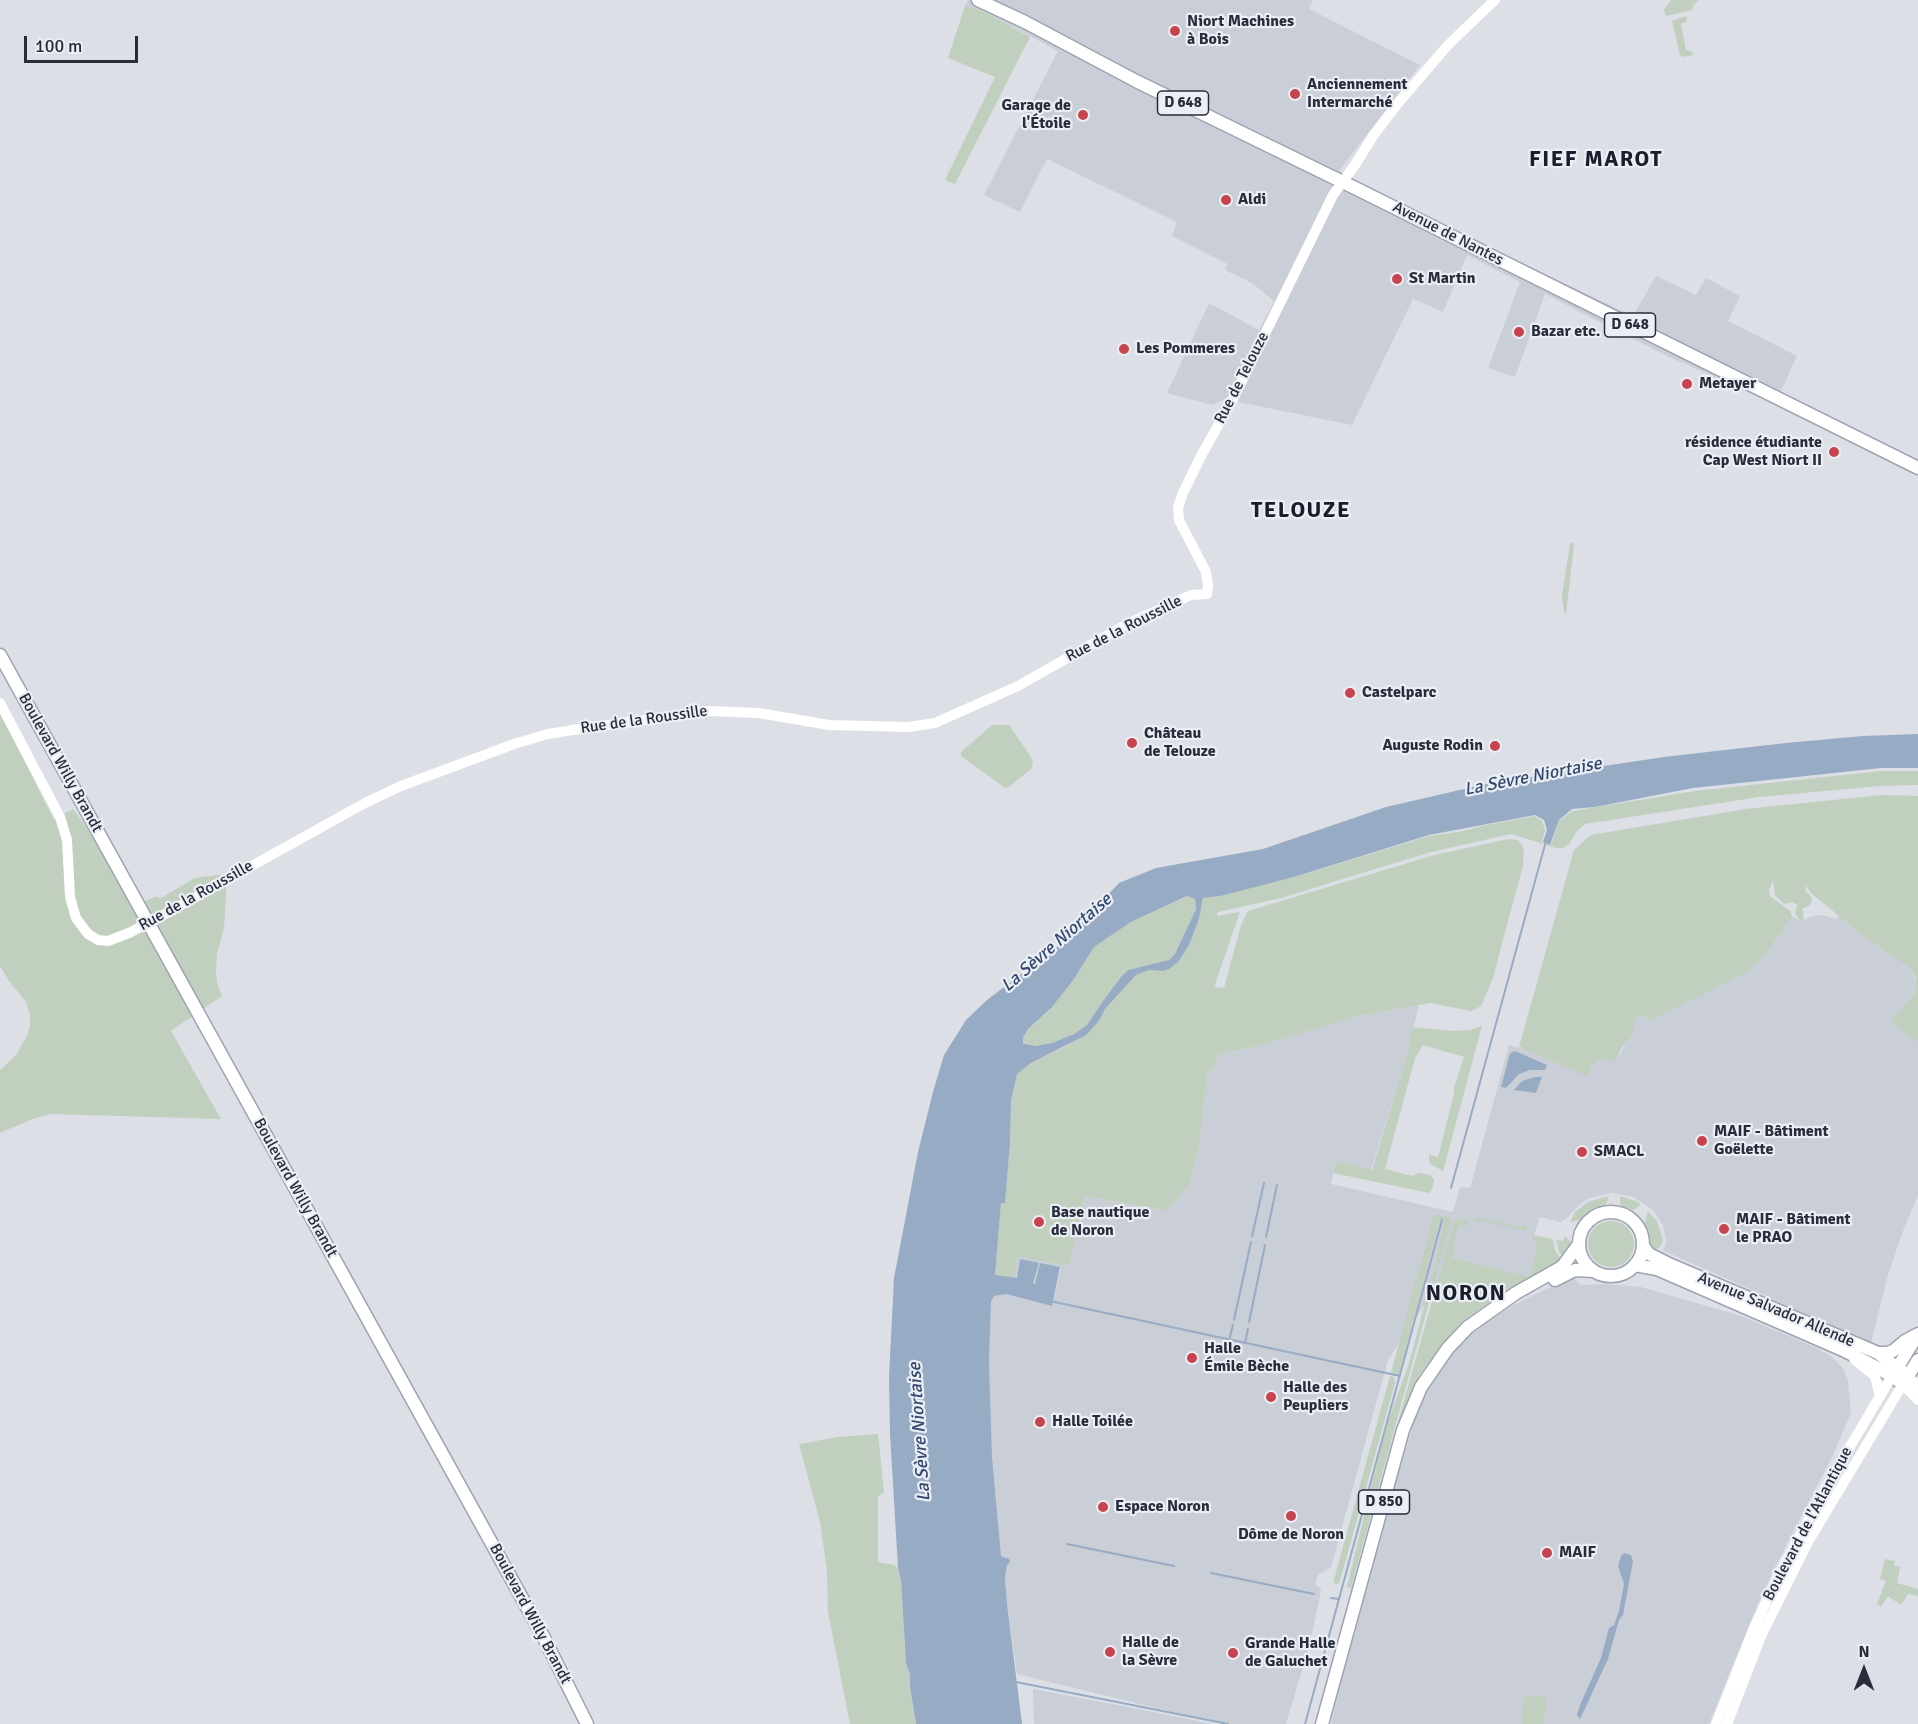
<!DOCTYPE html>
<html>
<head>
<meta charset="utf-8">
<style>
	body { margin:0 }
	#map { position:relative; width:1918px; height:1724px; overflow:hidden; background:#dcdfe6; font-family:Signika,sans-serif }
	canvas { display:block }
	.north { position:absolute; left:1834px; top:1640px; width:60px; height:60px; -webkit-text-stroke:4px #ebeef4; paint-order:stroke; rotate:0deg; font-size:16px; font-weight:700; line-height:24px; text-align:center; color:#272d3b }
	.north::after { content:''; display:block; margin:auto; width:21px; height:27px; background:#272d3b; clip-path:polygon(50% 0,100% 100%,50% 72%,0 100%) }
	.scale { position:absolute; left:24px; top:36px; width:114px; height:27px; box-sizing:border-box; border:3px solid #272d3b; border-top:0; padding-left:8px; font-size:18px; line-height:21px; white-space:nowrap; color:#272d3b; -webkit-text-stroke:4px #ebeef4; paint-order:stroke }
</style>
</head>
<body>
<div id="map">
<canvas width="1918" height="1724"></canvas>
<div class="north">N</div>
<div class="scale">100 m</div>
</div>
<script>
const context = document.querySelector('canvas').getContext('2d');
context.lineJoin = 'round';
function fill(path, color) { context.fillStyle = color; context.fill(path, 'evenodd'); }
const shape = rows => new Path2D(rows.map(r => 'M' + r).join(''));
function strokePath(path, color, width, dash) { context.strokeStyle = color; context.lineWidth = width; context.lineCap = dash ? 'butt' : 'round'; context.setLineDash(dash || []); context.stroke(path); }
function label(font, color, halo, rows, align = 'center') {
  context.font = font + ' Signika,sans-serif'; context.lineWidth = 4.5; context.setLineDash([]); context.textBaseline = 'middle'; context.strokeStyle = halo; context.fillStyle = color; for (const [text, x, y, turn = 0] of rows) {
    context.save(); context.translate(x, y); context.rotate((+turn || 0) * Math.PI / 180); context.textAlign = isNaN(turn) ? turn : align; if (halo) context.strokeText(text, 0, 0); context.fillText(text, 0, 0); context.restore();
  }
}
fill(shape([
	[968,0,1313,0,1309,9,1420,65,1339,171,1474,240,1633,316,1656,276,1696,295,1706,278,1740,296,1728,321,1797,356,1775,404,1665,355,1545,294,1515,377,1488,368,1520,282,1467,255,1443,312,1413,299,1352,425,1243,403,1227,398,1212,405,1167,393,1209,303,1259,330,1274,301,1252,283,1225,270,1227,264,1172,236,1177,222,1047,159,1020,212,984,195,1058,51,985,12,965,6],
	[1821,915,1836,919,1840,915,1866,938,1911,969,1917,982,1914,994,1891,1022,1918,1043,1918,1195,1901,1236,1888,1275,1871,1343,1662,1250,1665,1247,1666,1240,1663,1225,1653,1210,1640,1201,1631,1196,1611,1193,1589,1198,1580,1204,1566,1219,1560,1222,1540,1217,1532,1241,1537,1243,1530,1277,1447,1270,1388,1360,1331,1567,1318,1575,1315,1584,1321,1589,1317,1611,1308,1650,1286,1724,1222,1724,1017,1674,1007,1604,1005,1577,1007,1558,1001,1556,992,1456,989,1361,991,1302,994,1296,1006,1294,1052,1306,1061,1268,1040,1263,1035,1284,1033,1283,1037,1265,1020,1263,1017,1279,995,1275,1083,1196,1163,1210,1169,1209,1190,1183,1200,1141,1207,1075,1217,1062,1217,1055,1259,1046,1363,1015,1419,1005,1406,1058,1371,1170,1334,1168,1331,1184,1453,1212,1460,1187,1470,1188,1509,1045,1591,1067,1598,1060,1620,1055,1636,1018,1644,1016,1652,1020,1768,951,1792,916,1801,922,1812,916],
	[1572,1276,1580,1285,1606,1284,1641,1287,1741,1316,1815,1347,1832,1357,1842,1367,1848,1380,1851,1413,1832,1457,1775,1567,1753,1615,1709,1724,1331,1724,1343,1674,1398,1475,1418,1410,1432,1379,1450,1355,1479,1327,1512,1306],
	[1033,1689,1133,1708,1212,1724,1034,1724]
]), '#caced7');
fill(shape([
	[1671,0,1699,0,1693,5,1692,10,1666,16,1664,10],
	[965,6,985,12,1030,37,955,184,945,180,995,77,948,58],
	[1686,16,1687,21,1681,24,1686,50,1691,51,1693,55,1684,57,1680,55,1672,21],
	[1570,543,1573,543,1574,546,1566,614,1564,612,1562,596],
	[0,712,54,820,73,809,143,902,156,897,161,898,195,878,227,874,224,928,217,954,216,971,217,983,222,996,171,1031,221,1119,51,1114,35,1118,0,1133,0,1070,16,1055,27,1036,30,1026,30,1015,26,1002,9,981,0,966],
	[992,725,1009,725,1033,760,1032,768,1010,786,1005,788,961,756,961,752],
	[1881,771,1918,771,1918,785,1879,786,1759,797,1585,824,1578,830,1569,844,1563,848,1556,848,1511,834,1431,852,1281,898,1218,912,1217,916,1240,912,1214,987,1224,988,1241,925,1248,911,1431,856,1508,839,1518,840,1524,848,1523,866,1505,932,1493,978,1481,1006,1471,1011,1430,1003,1419,1005,1363,1015,1259,1046,1217,1055,1217,1062,1207,1075,1200,1141,1190,1183,1169,1209,1163,1210,1084,1196,1070,1263,1062,1265,1017,1256,1014,1278,995,1275,1001,1202,1005,1202,1010,1144,1011,1101,1017,1074,1031,1063,1070,1044,1099,1021,1105,1009,1136,975,1149,970,1163,971,1179,961,1189,945,1199,919,1203,898,1295,877,1429,836,1464,831,1481,826,1535,816,1542,821,1545,830,1542,843,1551,845,1559,821,1572,811,1695,791],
	[1882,795,1918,796,1918,1043,1890,1022,1914,994,1916,988,1916,977,1911,969,1866,938,1812,894,1805,885,1806,892,1810,895,1812,900,1810,905,1802,909,1804,920,1801,922,1795,914,1797,905,1793,902,1784,904,1775,895,1773,880,1769,890,1770,896,1790,911,1792,916,1768,951,1747,973,1652,1020,1644,1016,1636,1018,1631,1036,1622,1047,1615,1062,1605,1059,1598,1060,1591,1067,1587,1076,1519,1047,1574,850,1591,835,1746,809],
	[1188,896,1195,899,1196,909,1175,954,1169,960,1128,970,1121,977,1103,1001,1087,1025,1074,1034,1052,1043,1035,1046,1023,1042,1023,1038,1028,1029,1052,1007,1074,979,1094,947,1131,922],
	[1482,1026,1443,1171,1429,1163,1429,1155,1438,1157,1454,1094,1454,1087,1464,1057,1423,1045,1415,1058,1385,1169,1412,1176,1419,1173,1430,1175,1434,1179,1432,1190,1429,1193,1333,1173,1336,1161,1372,1170,1406,1058,1413,1027,1451,1031,1470,1030],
	[1609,1196,1607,1203,1601,1208,1590,1213,1583,1219,1570,1222,1575,1212,1588,1202],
	[1620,1196,1638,1202,1640,1204,1639,1206,1633,1210,1625,1210,1620,1204],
	[1648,1211,1657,1221,1663,1240,1660,1247,1653,1251,1648,1244,1644,1227],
	[1434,1214,1452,1218,1351,1588,1347,1587,1371,1487,1388,1422,1410,1360,1437,1257,1444,1221,1442,1220,1439,1223,1432,1249,1399,1375,1391,1373],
	[1475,1217,1521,1227,1526,1225,1527,1231,1474,1220],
	[1455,1219,1468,1221,1466,1227,1458,1226,1452,1258,1530,1277,1537,1243,1532,1241,1533,1235,1553,1239,1555,1251,1563,1261,1559,1261,1503,1293,1466,1319,1429,1362,1419,1376,1398,1422],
	'1588 1244a23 23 0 1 1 46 0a23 23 0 1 1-46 0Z',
	[1565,1236,1570,1241,1571,1248,1563,1256,1559,1252,1556,1240,1563,1241],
	[1390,1376,1394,1377,1395,1383,1339,1584,1333,1583],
	[878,1434,884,1493,878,1496,878,1562,894,1565,898,1568,901,1580,906,1663,910,1675,910,1688,916,1724,850,1724,828,1612,827,1571,820,1522,799,1444,838,1437],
	[1885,1559,1895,1561,1894,1565,1900,1567,1897,1583,1918,1589,1918,1596,1908,1594,1901,1605,1888,1596,1881,1607,1877,1604,1886,1581,1880,1579],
	[1524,1695,1546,1697,1544,1724,1522,1724]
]), '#c1cfbe');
fill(shape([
	[1918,734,1918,768,1881,768,1693,788,1595,807,1572,809,1559,820,1550,845,1543,842,1547,830,1544,820,1535,815,1429,835,1294,877,1220,896,1203,898,1199,919,1189,945,1179,961,1169,969,1163,971,1149,970,1136,975,1105,1009,1099,1021,1086,1035,1031,1063,1017,1074,1011,1101,1010,1144,1005,1203,1001,1203,995,1275,1017,1278,1020,1259,1039,1263,1033,1283,1035,1284,1040,1263,1060,1267,1052,1306,1006,1294,994,1296,991,1302,989,1361,992,1456,1001,1556,1009,1559,1010,1562,1007,1565,1005,1577,1007,1604,1022,1724,916,1724,910,1687,910,1675,906,1663,901,1580,898,1568,890,1433,889,1377,894,1278,918,1152,933,1092,944,1055,966,1020,987,1000,1061,944,1119,883,1156,868,1263,849,1386,807,1490,783,1664,757,1786,743,1863,736],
	[1187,896,1195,899,1196,909,1175,954,1169,960,1128,970,1121,977,1103,1001,1087,1025,1074,1034,1052,1043,1035,1046,1023,1043,1023,1038,1028,1029,1052,1007,1074,979,1094,947,1131,922],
	[1515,1051,1547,1065,1545,1070,1530,1070,1519,1074,1506,1088,1501,1087,1510,1053],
	[1535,1077,1542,1077,1536,1093,1514,1090,1522,1081],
	[1624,1553,1631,1555,1633,1561,1623,1615,1619,1620,1608,1659,1580,1719,1577,1715,1580,1705,1601,1658,1609,1628,1614,1625,1619,1611,1624,1584,1618,1566,1621,1556]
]), '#98abc5');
strokePath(shape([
	[1451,1188,1546,841],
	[1252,1236,1264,1183],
	[1266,1237,1277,1185],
	[1050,1301,1400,1376],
	[1234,1320,1251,1242],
	[1249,1322,1265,1245],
	[1229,1340,1233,1325],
	[1245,1343,1248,1329],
	[1067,1544,1174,1566],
	[1211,1573,1314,1594],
	[1331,1598,1339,1599],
	[1016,1682,1228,1724],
	[1305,1724,1442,1220]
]), '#98abc5', 2);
const primary = shape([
	[978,0,1025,22,1136,81,1357,189,1918,468],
	[0,655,543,1636,587,1724],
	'1579 1244a32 32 0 1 1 64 0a32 32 0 1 1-64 0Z',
	[1643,1246,1649,1254,1671,1265,1878,1353,1908,1376],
	[1635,1265,1657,1269,1843,1350,1880,1369,1903,1384,1918,1360],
	[1555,1280,1575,1270,1594,1271],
	[1878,1353,1887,1353,1893,1351,1905,1341,1916,1335],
	[1893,1375,1918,1334],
	[1322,1724,1403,1430,1421,1387,1448,1348,1468,1327,1516,1293,1562,1267,1579,1244]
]);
strokePath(primary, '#9ca3b1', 15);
strokePath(shape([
	[0,703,60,817,67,840,70,897,76,918,88,934,98,940,108,941,129,933],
	[167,913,365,803,401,786,514,744,548,734,573,730,709,711,759,713,829,725,908,727,935,723,1018,686,1127,624,1191,595,1207,594,1208,585,1206,572,1179,520,1178,508,1182,495,1201,456,1235,395,1333,195,1355,165,1373,136,1399,102,1448,45,1495,0],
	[1854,1359,1875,1376,1880,1397],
	[1908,1376,1918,1387],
	[1716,1724,1754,1628,1778,1576,1826,1487,1892,1376],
	[1727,1724,1762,1634,1808,1542,1903,1384,1918,1400]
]), '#fff', 10);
strokePath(primary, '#fff', 12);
strokePath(shape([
	[129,933,167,913]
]), '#fff', 10);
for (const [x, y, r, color] of [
	[1175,31,6,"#c7444f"],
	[1295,94,6,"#c7444f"],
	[1083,115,6,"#c7444f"],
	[1226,200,6,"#c7444f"],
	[1397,279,6,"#c7444f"],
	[1519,332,6,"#c7444f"],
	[1124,349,6,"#c7444f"],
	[1687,384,6,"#c7444f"],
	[1834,452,6,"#c7444f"],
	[1350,693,6,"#c7444f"],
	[1132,743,6,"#c7444f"],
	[1495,746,6,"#c7444f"],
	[1702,1141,6,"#c7444f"],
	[1582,1152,6,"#c7444f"],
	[1039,1222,6,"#c7444f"],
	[1724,1229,6,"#c7444f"],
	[1192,1358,6,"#c7444f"],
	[1271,1397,6,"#c7444f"],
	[1040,1422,6,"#c7444f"],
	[1103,1507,6,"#c7444f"],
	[1291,1516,6,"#c7444f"],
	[1547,1553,6,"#c7444f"],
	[1110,1652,6,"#c7444f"],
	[1233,1653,6,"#c7444f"]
]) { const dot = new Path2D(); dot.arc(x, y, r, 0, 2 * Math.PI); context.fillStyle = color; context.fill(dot); strokePath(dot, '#ebeef4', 2); }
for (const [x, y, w] of [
	[1183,103,51],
	[1630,325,51],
	[1384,1502,51]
]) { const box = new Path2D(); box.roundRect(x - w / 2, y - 12, w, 24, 4.5); context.fillStyle = '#ebeef4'; context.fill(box); strokePath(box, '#272d3b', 1.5); }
label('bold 15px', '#272d3b', null, [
	["D 648",1183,103],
	["D 648",1630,325],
	["D 850",1384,1502]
]);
label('bold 16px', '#272d3b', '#ebeef4', [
	["Niort Machines",1187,22],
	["à Bois",1187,40],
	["Anciennement",1307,85],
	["Intermarché",1307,103],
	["Garage de",1071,106,"right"],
	["l'Étoile",1071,124,"right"],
	["Aldi",1238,200],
	["St Martin",1409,279],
	["Bazar etc.",1531,332],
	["Les Pommeres",1136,349],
	["Metayer",1699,384],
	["résidence étudiante",1822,443,"right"],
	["Cap West Niort II",1822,461,"right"],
	["Castelparc",1362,693],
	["Château",1144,734],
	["de Telouze",1144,752],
	["Auguste Rodin",1483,746,"right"],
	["MAIF - Bâtiment",1714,1132],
	["Goëlette",1714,1150],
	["SMACL",1594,1152],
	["Base nautique",1051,1213],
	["de Noron",1051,1231],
	["MAIF - Bâtiment",1736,1220],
	["le PRAO",1736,1238],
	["Halle",1204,1349],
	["Émile Bèche",1204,1367],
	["Halle des",1283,1388],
	["Peupliers",1283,1406],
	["Halle Toilée",1052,1422],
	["Espace Noron",1115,1507],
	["Dôme de Noron",1291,1535,"center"],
	["MAIF",1559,1553],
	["Halle de",1122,1643],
	["la Sèvre",1122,1661],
	["Grande Halle",1245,1644],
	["de Galuchet",1245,1662]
], 'left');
label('16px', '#272d3b', '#ebeef4', [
	["Avenue de Nantes",1448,234,27],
	["Rue de Telouze",1242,378,-63],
	["Rue de la Roussille",1124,629,-27],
	["Rue de la Roussille",644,720,-8],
	["Boulevard Willy Brandt",60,763,61],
	["Rue de la Roussille",196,896,-29],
	["Boulevard Willy Brandt",295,1188,61],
	["Avenue Salvador Allende",1776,1310,23],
	["Boulevard de l'Atlantique",1808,1524,-62],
	["Boulevard Willy Brandt",530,1614,62]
]);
label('italic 18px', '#33496d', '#ebeef4', [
	["La Sèvre Niortaise",1533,777,-11],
	["La Sèvre Niortaise",1057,943,-41],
	["La Sèvre Niortaise",920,1432,-94]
]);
context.letterSpacing = '1.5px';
label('bold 22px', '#191e2c', '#ebeef4', [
	["FIEF MAROT",1596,160],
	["TELOUZE",1301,511],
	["NORON",1466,1294]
]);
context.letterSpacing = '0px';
</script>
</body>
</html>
